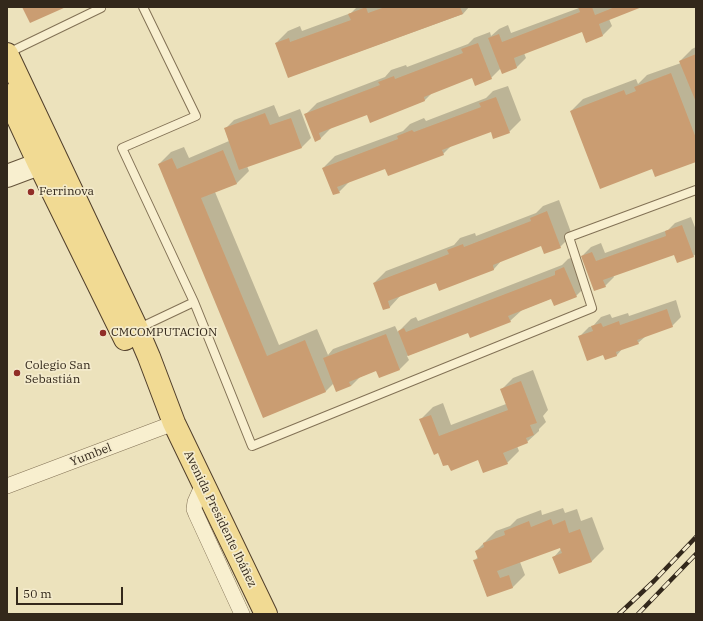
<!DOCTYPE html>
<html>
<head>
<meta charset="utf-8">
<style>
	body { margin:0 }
	#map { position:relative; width:703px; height:621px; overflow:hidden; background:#ece2bc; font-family:"IBM Plex Serif",serif }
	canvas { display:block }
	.frame { position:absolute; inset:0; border:8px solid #33281b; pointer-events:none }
	.scale { position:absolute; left:16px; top:587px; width:107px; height:18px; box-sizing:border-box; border:2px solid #33281b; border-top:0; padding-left:5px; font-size:12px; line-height:14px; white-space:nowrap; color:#33281b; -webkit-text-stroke:3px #f4ebcc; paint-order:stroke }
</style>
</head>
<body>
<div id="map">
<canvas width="703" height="621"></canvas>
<div class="frame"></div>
<div class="scale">50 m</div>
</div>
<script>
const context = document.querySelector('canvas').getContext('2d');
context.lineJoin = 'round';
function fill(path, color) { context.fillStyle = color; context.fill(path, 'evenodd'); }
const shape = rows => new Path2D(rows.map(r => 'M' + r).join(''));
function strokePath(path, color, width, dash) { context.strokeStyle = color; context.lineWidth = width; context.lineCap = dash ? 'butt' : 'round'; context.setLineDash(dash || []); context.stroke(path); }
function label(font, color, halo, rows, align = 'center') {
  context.font = font + ' "IBM Plex Serif",serif'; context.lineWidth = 3.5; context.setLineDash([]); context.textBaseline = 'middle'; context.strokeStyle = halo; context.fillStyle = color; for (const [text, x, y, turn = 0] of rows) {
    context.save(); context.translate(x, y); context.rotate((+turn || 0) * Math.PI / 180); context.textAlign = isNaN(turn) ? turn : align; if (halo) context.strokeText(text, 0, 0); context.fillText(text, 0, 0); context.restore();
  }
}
fill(shape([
	[357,7,469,7,463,14,289,77,276,43,288,31,300,26,302,31,351,13],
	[579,7,640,7,609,19,612,26,603,35,582,31,524,53,526,58,517,67,503,73,501,68,491,78,473,77,433,92,425,100,367,114,332,127,321,138,315,140,305,115,317,103,385,77,391,70,406,65,407,67,468,44,474,38,490,32,491,36,499,29,508,25,511,33,579,8],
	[696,47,696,161,653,168,571,111,583,99,636,79,638,84,647,75,681,63,680,61,692,49],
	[508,86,521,120,509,132,491,130,452,145,443,154,386,167,350,181,339,192,323,168,335,156,403,131,410,124,424,118,426,121,486,98,493,91],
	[274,105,279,117,300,109,311,138,302,147,247,166,249,171,237,183,215,192,279,345,317,329,328,355,333,349,395,326,398,332,411,319,416,317,418,321,562,265,568,259,576,256,588,284,576,296,552,298,522,310,510,321,468,332,407,356,409,360,400,369,380,377,377,370,360,377,351,386,334,383,326,391,264,417,159,164,171,152,184,147,189,158,229,141,225,129,234,120],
	[559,200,572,235,560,247,542,245,502,260,494,269,436,282,401,295,390,307,384,309,374,283,386,271,454,245,460,238,475,233,476,236,536,213,543,206],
	[691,217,696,230,696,254,693,256,674,253,613,275,614,277,605,286,582,256,591,247,601,243,605,253,668,230,675,223],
	[676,300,681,317,672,326,646,336,638,343,623,348,617,355,604,354,580,336,589,327,593,326,601,317,610,314,612,318,628,313,629,316],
	[533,370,548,410,543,416,546,422,539,429,539,431,527,442,517,446,519,451,507,463,479,459,449,463,439,452,421,419,433,407,443,403,451,425,506,404,501,390,513,378],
	[563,508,565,513,577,509,581,521,592,517,604,549,592,561,559,573,554,557,561,549,560,547,520,562,525,575,513,587,487,596,474,561,478,557,476,551,496,531,510,526,517,519,541,510,542,515]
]), '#0003');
fill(shape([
	[22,7,66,7,30,23],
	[366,7,368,13,385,7,460,7,463,14,288,78,275,43,289,38,290,42,351,20,348,14],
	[578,7,592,7,595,15,615,7,642,7,599,24,603,36,586,43,582,32,514,58,517,68,502,74,488,38,499,34,502,42,580,12],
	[478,43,492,79,475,86,472,78,424,97,425,101,370,123,367,115,319,133,321,139,315,142,304,114,380,85,378,82,394,76,395,79,463,53,461,49],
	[696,54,696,102,679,61],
	[671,73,696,138,696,162,655,177,652,169,600,189,570,111,624,90,626,95,636,91,634,87],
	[496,97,510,133,493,139,491,132,442,150,444,155,388,176,385,169,337,187,340,193,333,195,322,168,398,139,397,136,412,130,414,132,481,107,479,103],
	[265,113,270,125,291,118,302,148,239,170,224,128],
	[223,150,237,184,201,198,267,356,305,340,326,392,263,418,158,164,172,158,177,169],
	[547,211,561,248,544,254,541,246,493,265,494,270,439,291,436,283,388,301,390,308,383,310,373,283,449,254,447,250,463,244,464,247,531,221,530,218],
	[682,225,694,257,677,263,674,255,603,280,606,287,594,291,581,256,592,252,596,261,666,236,665,231],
	[564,267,577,297,554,306,551,299,508,316,511,322,470,338,468,333,408,356,398,331,404,328,406,332,555,275,555,271],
	[667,309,673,327,637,340,639,344,616,352,617,356,605,360,603,355,587,361,578,336,593,331,591,326,601,323,603,327,619,321,620,325],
	[386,334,400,370,379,378,376,371,349,382,351,386,336,392,323,358],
	[521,381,537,423,530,425,534,435,526,438,528,443,503,453,508,464,483,473,478,460,451,471,448,465,443,466,438,453,434,455,419,419,431,415,439,436,508,410,500,389],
	[551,519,553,525,565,520,569,533,580,529,592,562,559,574,552,557,562,553,560,548,497,571,500,578,509,575,513,588,487,597,473,560,478,559,475,551,484,547,483,543,505,535,504,531,529,521,531,527]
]), '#ca9d72');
const lane = shape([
	[8,53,101,8],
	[194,302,252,446,592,308,569,237,696,190],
	[137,329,194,302,122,148,196,116,143,7]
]);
const street = shape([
	[203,484,195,502,194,509,196,514,242,614],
	[7,486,174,423]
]);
const secondary = shape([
	[7,176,39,164]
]);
const primary = shape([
	[7,54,137,329,149,357,174,423,266,614],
	[7,95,39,164,125,339]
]);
strokePath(lane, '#837256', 10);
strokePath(street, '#837256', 16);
strokePath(secondary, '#65533a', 24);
strokePath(primary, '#513f2b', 24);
strokePath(lane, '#f8efcf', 8);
strokePath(street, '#f8efcf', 15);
strokePath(secondary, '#f8efcf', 22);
strokePath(primary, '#f1da93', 22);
const rail = shape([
	[619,614,654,581,696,537],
	[638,614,696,554]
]);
strokePath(rail, '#33281b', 4.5);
strokePath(rail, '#f4ebcc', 3, [9]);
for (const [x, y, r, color] of [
	[31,192,4,"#912e27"],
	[103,333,4,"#912e27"],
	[17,373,4,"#912e27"]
]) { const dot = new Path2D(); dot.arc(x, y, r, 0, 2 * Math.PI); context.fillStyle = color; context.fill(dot); strokePath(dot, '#f4ebcc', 1.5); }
label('12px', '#33281b', '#f4ebcc', [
	["Ferrinova",39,192],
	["CMCOMPUTACION",111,333],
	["Colegio San",25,366],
	["Sebastián",25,380]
], 'left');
label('12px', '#33281b', '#f4ebcc', [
	["Yumbel",91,455,-21],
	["Avenida Presidente Ibáñez",220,519,64]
]);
</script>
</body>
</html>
